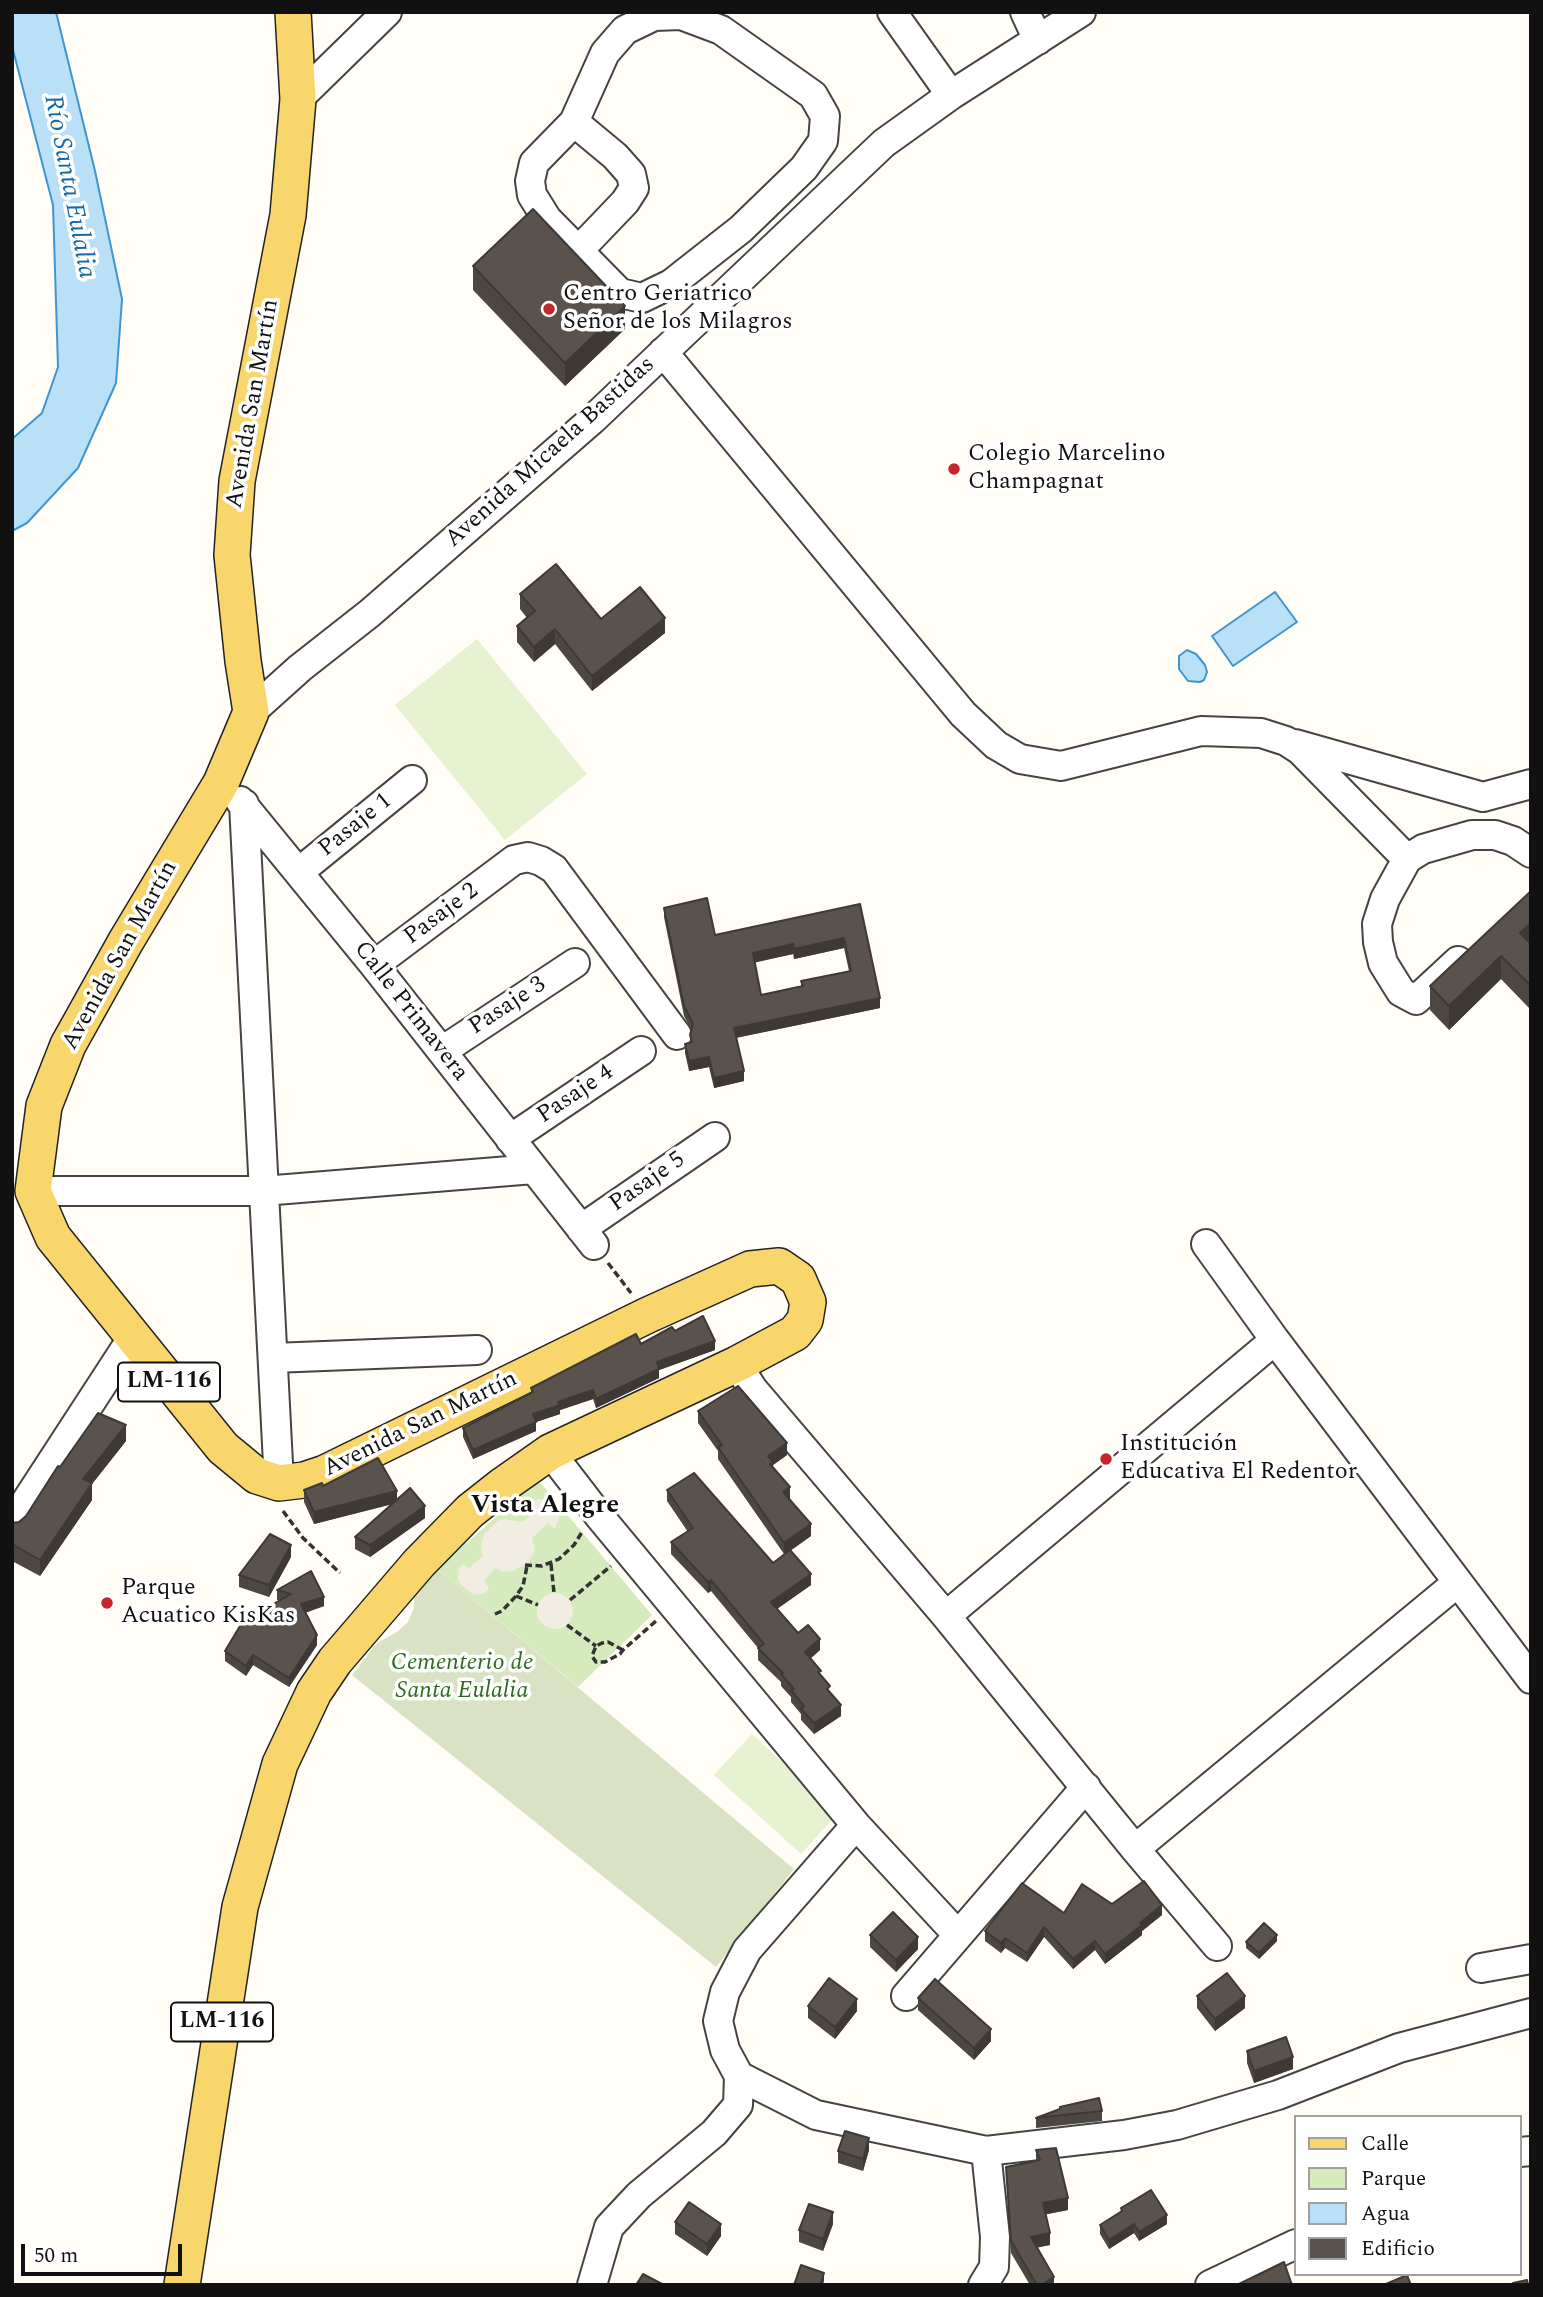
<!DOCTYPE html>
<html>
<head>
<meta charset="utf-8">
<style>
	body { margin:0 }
	#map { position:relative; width:1543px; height:2297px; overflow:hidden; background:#fffdf5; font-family:Spectral,serif }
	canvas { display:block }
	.frame { position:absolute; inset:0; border:14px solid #111; pointer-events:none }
	.legend { position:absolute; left:1294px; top:2115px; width:228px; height:161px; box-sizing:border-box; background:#fff; border:2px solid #a0a0a0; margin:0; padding:9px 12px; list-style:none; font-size:21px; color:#111 }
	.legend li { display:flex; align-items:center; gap:14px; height:35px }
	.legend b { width:35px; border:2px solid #a0a0a0 }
	.scale { position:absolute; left:21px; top:2244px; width:161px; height:32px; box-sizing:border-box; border:4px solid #111; border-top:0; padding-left:9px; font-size:21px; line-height:24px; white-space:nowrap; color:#111; -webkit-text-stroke:5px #fff; paint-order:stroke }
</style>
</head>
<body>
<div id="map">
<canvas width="1543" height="2297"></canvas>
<div class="frame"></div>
<ul class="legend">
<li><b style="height:9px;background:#f9d66b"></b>Calle</li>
<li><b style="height:19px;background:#d5ebbd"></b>Parque</li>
<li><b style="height:19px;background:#b9e0f7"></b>Agua</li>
<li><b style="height:19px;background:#5a524d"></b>Edificio</li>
</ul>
<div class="scale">50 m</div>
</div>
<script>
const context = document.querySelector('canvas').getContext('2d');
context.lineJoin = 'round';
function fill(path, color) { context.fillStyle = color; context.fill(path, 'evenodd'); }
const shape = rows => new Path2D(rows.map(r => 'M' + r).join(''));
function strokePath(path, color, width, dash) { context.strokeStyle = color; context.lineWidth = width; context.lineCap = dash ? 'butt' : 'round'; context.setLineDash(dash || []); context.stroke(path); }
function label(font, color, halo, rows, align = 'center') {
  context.font = font + ' Spectral,serif'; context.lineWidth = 7; context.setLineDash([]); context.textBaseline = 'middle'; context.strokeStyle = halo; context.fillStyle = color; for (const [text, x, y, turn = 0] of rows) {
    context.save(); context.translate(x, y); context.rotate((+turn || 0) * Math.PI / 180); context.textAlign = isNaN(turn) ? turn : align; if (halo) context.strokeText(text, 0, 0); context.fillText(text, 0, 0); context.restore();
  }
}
fill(shape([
	[538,1480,652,1615,578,1687,437,1569]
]), '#d5ebbd');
fill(shape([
	[437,1569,794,1869,716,1967,352,1675,377,1643,397,1632,408,1622,414,1608,414,1596]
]), '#d9e3c4');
fill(shape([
	[477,639,587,774,505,840,395,705],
	[752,1734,838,1813,801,1854,714,1775]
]), '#e6f2cf');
fill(shape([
	[539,1499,547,1500,558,1510,559,1517,555,1529,548,1523,532,1538,535,1550,528,1563,513,1571,503,1572,495,1568,484,1581,489,1588,486,1593,474,1595,460,1584,458,1579,459,1568,463,1564,469,1568,483,1556,481,1547,484,1534,498,1521,504,1519,522,1522,537,1509,530,1502],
	'537 1611a18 18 0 1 1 36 0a18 18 0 1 1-36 0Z'
]), '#f1ede2');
const water = shape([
	[12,12,56,12,95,171,122,299,116,383,78,468,27,523,12,531,12,439,42,413,58,367,53,205,12,46,12,12],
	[1275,592,1297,622,1233,666,1212,636,1275,592],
	[1187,650,1196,654,1205,665,1207,672,1204,680,1200,682,1188,681,1179,669,1179,656,1187,650]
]);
fill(water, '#b9e0f7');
strokePath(water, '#3f96cf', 2);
const minor = shape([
	[892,12,951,95],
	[1025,12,1038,40],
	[681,15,721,30,813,95,825,116,823,141,804,168,741,229,671,284,642,298,620,293,547,219,532,195,530,181,534,163,574,122,605,53,625,30,654,16,681,15],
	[298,99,387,12],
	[574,122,615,156,631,174,634,188,625,202,579,250],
	[663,352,963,714,996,745,1020,759,1061,766,1201,731,1261,733,1286,741,1300,750,1407,859],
	[251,712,300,668,370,613,592,420,884,143,951,95,1081,12],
	[1295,744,1483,797,1531,784],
	[240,801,374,965,594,1245],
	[244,804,279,1483],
	[299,872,412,780],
	[1458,961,1416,1000,1401,992,1383,963,1378,942,1377,924,1385,899,1407,859,1423,849,1472,835,1495,835,1513,841,1531,853],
	[374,965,514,860,528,857,541,861,554,869,677,1035],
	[442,1051,575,963],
	[510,1139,641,1051],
	[33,1191,263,1191,534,1169],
	[581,1229,715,1137],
	[1206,1244,1275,1340,1531,1679],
	[273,1358,477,1350],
	[737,1364,752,1388,946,1616,1135,1849,1217,1946],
	[550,1452,600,1517,856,1825,957,1934],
	[12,1523,133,1337],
	[946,1616,1275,1340],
	[856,1825,747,1950,725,1992,718,2021,725,2050,739,2076,816,2115,986,2151,1124,2135,1177,2125,1278,2095,1399,2048,1531,2013],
	[1135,1849,1457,1583],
	[1481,1968,1531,1959],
	[906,1996,1086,1787],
	[1520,2152,1531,2151],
	[592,2285,609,2227,639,2195,714,2133,738,2105,739,2076],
	[983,2285,994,2267,995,2237,986,2151],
	[1210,2285,1296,2244]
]);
const major = shape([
	[182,2285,240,1907,280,1764,314,1692,335,1661,419,1563,470,1511,503,1485,550,1452,737,1364,795,1333,805,1320,808,1302,798,1279,779,1266,750,1269,648,1315,325,1473,304,1480,279,1483,257,1476,223,1448,53,1237,33,1191,44,1106,68,1045,126,941,221,783,251,712,243,661,232,555,237,481,288,215,298,99,293,12]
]);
strokePath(minor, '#444', 32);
strokePath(major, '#222', 38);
strokePath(shape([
	[608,1263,631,1293],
	[283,1511,303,1538,340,1573],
	[551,1564,554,1593],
	[525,1565,542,1566,559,1559,574,1545,582,1532],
	[516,1596,538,1605],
	[570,1600,611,1566],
	[495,1614,502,1611,516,1596,523,1586,527,1566],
	[567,1625,596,1646],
	[623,1650,608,1642,602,1643,596,1646,592,1656,596,1662,605,1662,620,1654,623,1650,656,1621]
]), '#333', 3.5, [7, 3.5]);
strokePath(minor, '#fff', 28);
strokePath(major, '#f9d66b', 35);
fill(shape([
	[473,266,625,329,565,386,473,290],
	[520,594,601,619,665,633,592,691,555,644,534,662,517,642,517,626,527,618,520,609],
	[1531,891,1531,1010,1501,979,1449,1030,1430,1010,1430,986],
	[860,904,880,1008,736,1038,744,1081,714,1088,709,1067,689,1071,685,1053,685,1044,690,1043,690,1035,691,1029,684,1016,664,917,664,908,715,935],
	[844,948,849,971,801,981,801,986,761,995,755,962,793,954,794,959],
	[675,1331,715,1350,659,1370,659,1378,596,1408,593,1399,560,1410,560,1414,536,1422,536,1431,473,1459,463,1437,463,1428,531,1393,531,1388],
	[698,1411,787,1455,773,1465,773,1468,811,1536,790,1551,811,1585,777,1609,798,1633,820,1650,810,1659,830,1693,841,1716,814,1734,801,1720,801,1714,791,1702,791,1697,781,1686,781,1682,758,1660,758,1648,711,1591,708,1593,671,1554,671,1542,688,1532,667,1501,667,1490,773,1563,784,1554,718,1459,718,1451,698,1423],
	[126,1441,92,1484,92,1500,40,1576,12,1561,12,1523,19,1522,26,1516,60,1467],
	[323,1486,397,1499,425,1518,370,1557,355,1549,355,1537,391,1504,314,1524,304,1502,304,1490],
	[291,1557,269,1597,239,1587,239,1575],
	[277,1590,324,1606,305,1613,317,1645,289,1687,253,1665,246,1676,225,1661,225,1651,280,1600,277,1600],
	[1112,1904,1162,1915,1142,1931,1142,1935,1105,1964,1095,1950,1073,1969,1044,1937,1027,1962,1005,1948,1001,1953,985,1941,985,1931,1064,1913],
	[870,1935,918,1949,896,1972,870,1947],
	[1277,1941,1259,1959,1246,1948,1246,1942],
	[1197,1996,1245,2008,1215,2031,1197,2008],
	[918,1998,991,2041,974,2060,918,2010],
	[808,2006,857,2011,835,2039,808,2018],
	[1247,2051,1293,2069,1254,2083,1247,2063],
	[1102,2111,1102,2121,1036,2128,1036,2118],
	[869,2150,863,2171,838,2163,838,2151],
	[1036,2150,1068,2210,1046,2214,1050,2245,1037,2247,1054,2285,1030,2285,1011,2253,1006,2167,1036,2161],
	[1121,2208,1167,2224,1139,2241,1134,2233,1109,2249,1100,2234,1100,2225,1121,2212],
	[675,2222,721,2236,707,2256,675,2234],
	[833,2224,823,2251,799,2242,799,2230]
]), '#4d4742');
fill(shape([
	[625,306,625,329,565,386,565,363],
	[665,618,665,633,592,691,592,676],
	[555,629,555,644,534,662,534,647],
	[1531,923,1531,947,1520,933],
	[844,938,844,948,794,959,794,949],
	[793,944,793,954,753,963,753,953],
	[1501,956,1501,979,1449,1030,1449,1006],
	[880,998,880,1008,734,1038,734,1028],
	[709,1057,709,1067,689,1071,689,1061],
	[744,1071,744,1081,714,1088,714,1078],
	[715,1341,715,1350,659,1370,659,1378,596,1408,596,1399,657,1362],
	[593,1390,593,1399,560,1410,560,1414,536,1422,536,1431,473,1459,473,1450,533,1414,558,1402],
	[126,1425,126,1441,92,1484,92,1500,40,1576,40,1560,83,1479],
	[787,1443,787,1455,773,1465,773,1474,768,1456],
	[790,1487,790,1499,783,1504,783,1492],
	[397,1491,397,1503,314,1524,314,1512],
	[425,1506,425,1518,370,1557,370,1545],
	[811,1524,811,1536,784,1555,784,1543],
	[291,1545,291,1557,269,1597,269,1585],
	[811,1574,811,1585,771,1613,771,1602],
	[711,1580,711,1591,708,1593,708,1582],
	[324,1597,324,1606,301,1614,301,1604],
	[317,1635,317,1645,289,1687,289,1678],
	[820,1639,820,1650,805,1663,805,1652],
	[253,1655,253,1665,246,1676,246,1666],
	[841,1705,841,1716,814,1734,814,1723],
	[1162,1905,1162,1915,1142,1931,1142,1935,1105,1964,1105,1954],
	[1044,1927,1044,1937,1027,1962,1027,1953],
	[1277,1935,1277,1941,1259,1959,1259,1953],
	[918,1937,918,1949,896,1972,896,1960],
	[1005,1938,1005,1948,1001,1953,1001,1943],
	[1095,1941,1095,1950,1073,1969,1073,1959],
	[1245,1996,1245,2008,1215,2031,1215,2019],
	[857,1999,857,2011,835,2039,835,2027],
	[991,2029,991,2041,974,2060,974,2048],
	[1293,2057,1293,2069,1254,2083,1254,2071],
	[869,2138,869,2150,863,2171,863,2159],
	[1068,2198,1068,2210,1043,2215,1043,2203],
	[833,2212,833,2224,823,2251,823,2239],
	[1167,2215,1167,2224,1139,2241,1139,2232],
	[721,2224,721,2236,707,2256,707,2244],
	[1134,2224,1134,2233,1109,2249,1109,2240],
	[1050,2233,1050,2245,1031,2249,1031,2237],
	[824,2273,824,2281,823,2285,820,2285],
	[1054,2277,1054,2285,1041,2285]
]), '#3f3936');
const building = shape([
	[533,209,625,306,565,363,473,266,533,209],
	[556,564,601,619,640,587,665,618,592,676,555,629,534,647,517,626,535,611,520,594,556,564],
	[1531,891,1531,923,1520,933,1531,944,1531,986,1501,956,1449,1006,1430,986,1531,891],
	[707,898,715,935,860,904,880,998,734,1028,744,1071,714,1078,709,1057,689,1061,685,1044,692,1042,690,1035,693,1023,684,1006,664,908,707,898],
	[844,938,851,971,801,981,803,986,761,995,753,953,793,944,794,949,844,938],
	[703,1316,715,1341,657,1362,659,1369,596,1399,593,1390,558,1402,560,1405,533,1414,536,1422,473,1450,463,1428,533,1392,531,1388,636,1334,641,1344,672,1327,675,1331,703,1316],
	[738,1386,787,1443,768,1456,773,1462,770,1464,790,1487,783,1492,811,1524,784,1543,718,1447,722,1445,698,1411,738,1386],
	[98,1413,126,1425,83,1479,92,1483,40,1560,12,1544,12,1523,19,1522,26,1516,58,1466,60,1467,98,1413],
	[378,1458,397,1491,314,1512,304,1490,322,1483,323,1486,378,1458],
	[694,1473,773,1563,790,1550,811,1574,771,1602,798,1633,808,1625,820,1639,805,1652,821,1671,818,1672,830,1686,827,1689,841,1705,814,1723,801,1709,804,1706,791,1690,794,1689,781,1674,783,1673,758,1648,764,1644,711,1580,708,1582,671,1542,693,1528,667,1490,694,1473],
	[410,1488,425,1506,370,1545,355,1537,410,1488],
	[270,1534,291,1545,269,1585,239,1575,270,1534],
	[311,1571,324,1597,301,1604,317,1635,289,1678,253,1655,246,1666,225,1651,243,1621,291,1594,277,1590,311,1571],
	[1144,1881,1162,1905,1140,1923,1142,1925,1105,1954,1095,1941,1073,1959,1044,1927,1027,1953,1005,1938,1001,1943,985,1931,1022,1883,1064,1913,1082,1884,1112,1904,1144,1881],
	[893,1912,918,1937,896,1960,870,1935,893,1912],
	[1264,1923,1277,1935,1259,1953,1246,1942,1264,1923],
	[1227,1973,1245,1996,1215,2019,1197,1996,1227,1973],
	[829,1978,857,1999,835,2027,808,2006,829,1978],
	[935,1979,991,2029,974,2048,918,1998,935,1979],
	[1286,2037,1293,2057,1254,2071,1247,2051,1286,2037],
	[1099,2098,1102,2111,1036,2118,1060,2109,1060,2107,1099,2098],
	[845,2131,869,2138,863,2159,838,2151,845,2131],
	[1056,2148,1068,2198,1043,2203,1050,2233,1031,2237,1054,2277,1041,2285,1037,2285,1011,2241,1006,2167,1040,2160,1036,2150,1056,2148],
	[1151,2190,1167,2215,1139,2232,1134,2224,1109,2240,1100,2225,1122,2211,1121,2208,1151,2190],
	[689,2202,721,2224,707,2244,675,2222,689,2202],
	[809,2204,833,2212,823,2239,799,2230,809,2204],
	[1284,2262,1292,2285,1237,2285,1284,2262],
	[801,2265,824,2273,820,2285,794,2285,801,2265],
	[643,2274,662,2284,636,2285,643,2274],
	[1407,2275,1411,2285,1386,2285,1386,2284,1407,2275],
	[1527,2280,1528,2285,1511,2285,1513,2283,1527,2280]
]);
fill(building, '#5a524d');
strokePath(building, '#3f3936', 2);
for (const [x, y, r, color] of [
	[549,309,7,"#c4262e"],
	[954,469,7,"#c4262e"],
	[1106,1459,7,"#c4262e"],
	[107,1603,7,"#c4262e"]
]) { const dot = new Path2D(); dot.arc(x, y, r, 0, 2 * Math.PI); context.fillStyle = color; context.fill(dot); strokePath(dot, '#fff', 2.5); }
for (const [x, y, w] of [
	[169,1382,102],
	[222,2022,102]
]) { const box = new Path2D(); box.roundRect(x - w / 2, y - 19.5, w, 39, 5); context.fillStyle = '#fff'; context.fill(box); strokePath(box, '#111', 2); }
label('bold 23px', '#111', null, [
	["LM-116",169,1382],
	["LM-116",222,2022]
]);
label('24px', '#111', '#fff', [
	["Centro Geriatrico",563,295],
	["Señor de los Milagros",563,323],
	["Colegio Marcelino",968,455],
	["Champagnat",968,483],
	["Institución",1120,1445],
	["Educativa El Redentor",1120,1473],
	["Parque",121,1589],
	["Acuatico KisKas",121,1617]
], 'left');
label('24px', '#111', '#fff', [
	["Avenida San Martín",254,404,-80],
	["Avenida Micaela Bastidas",551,453,-42],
	["Pasaje 1",356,826,-39],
	["Pasaje 2",442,915,-37],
	["Avenida San Martín",121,956,-61],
	["Pasaje 3",508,1007,-33],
	["Calle Primavera",410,1012,52],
	["Pasaje 4",576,1095,-34],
	["Pasaje 5",648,1183,-35],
	["Avenida San Martín",421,1425,-26]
]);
label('italic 24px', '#2f6b1f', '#fff', [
	["Cementerio de",462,1664],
	["Santa Eulalia",462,1692]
]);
label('italic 26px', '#1768a6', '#fff', [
	["Río Santa Eulalia",68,187,79]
]);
label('bold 26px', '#111', '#fff', [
	["Vista Alegre",545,1507]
]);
</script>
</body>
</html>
